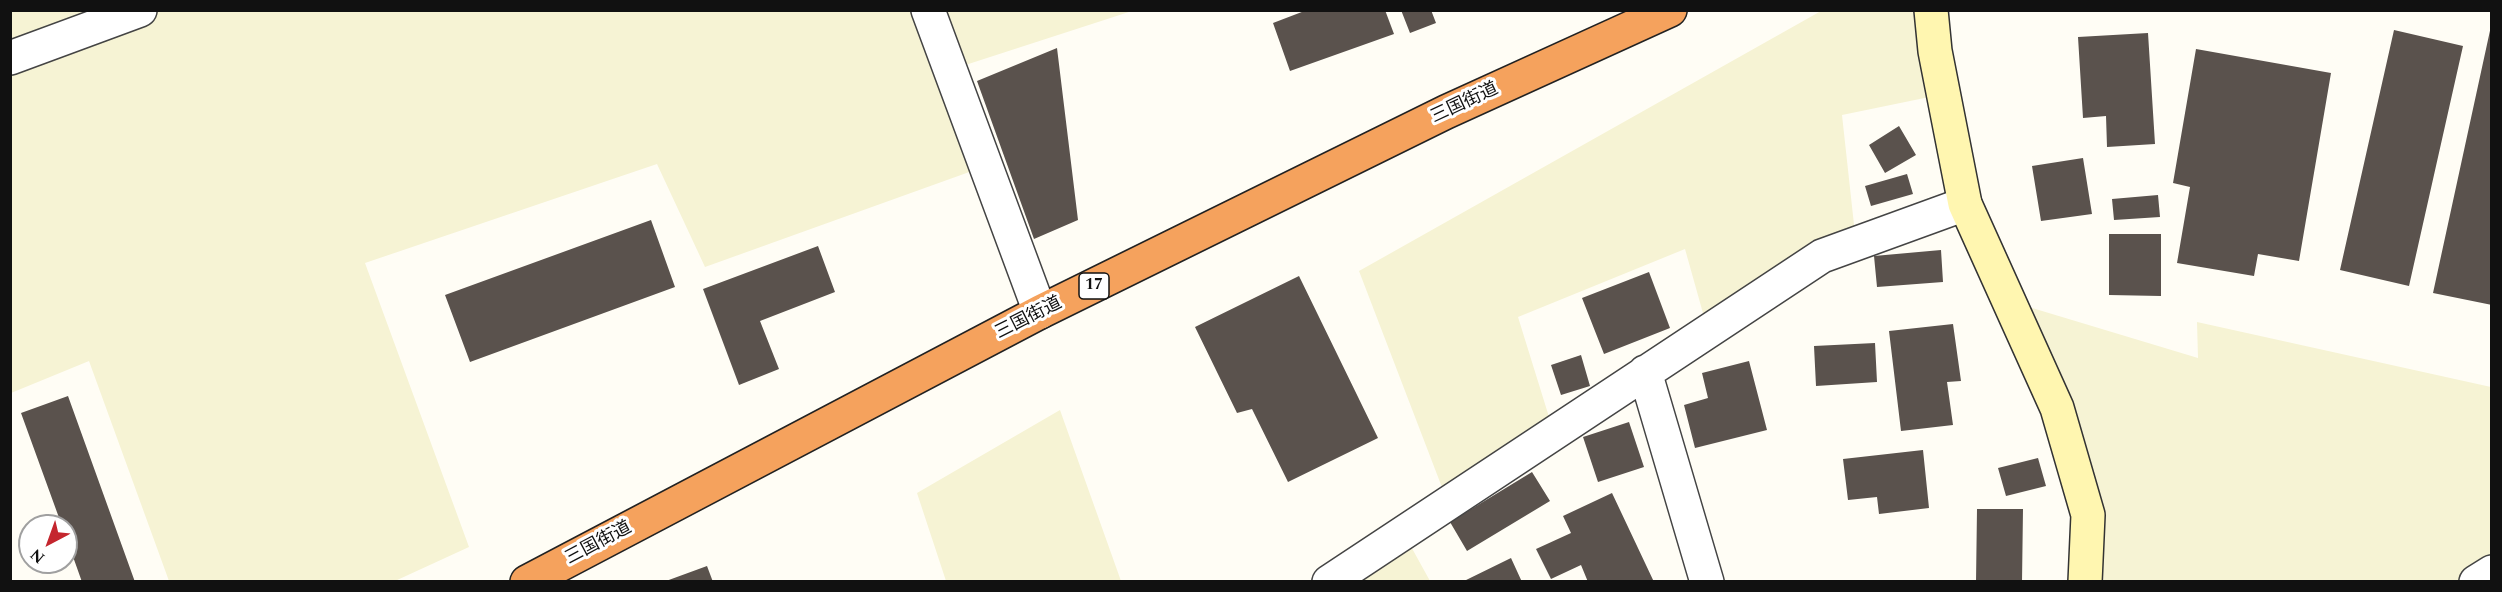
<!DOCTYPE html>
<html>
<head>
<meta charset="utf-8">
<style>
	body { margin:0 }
	#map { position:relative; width:2502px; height:592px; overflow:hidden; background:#fffdf5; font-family:Spectral,serif }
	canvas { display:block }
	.frame { position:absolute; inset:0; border:12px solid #111; pointer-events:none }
	.north { position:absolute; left:18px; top:514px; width:60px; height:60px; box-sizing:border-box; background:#fff; border:2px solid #a0a0a0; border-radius:50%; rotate:221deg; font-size:16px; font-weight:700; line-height:24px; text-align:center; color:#111 }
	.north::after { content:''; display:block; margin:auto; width:21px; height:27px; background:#c4262e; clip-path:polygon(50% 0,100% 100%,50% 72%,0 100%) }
</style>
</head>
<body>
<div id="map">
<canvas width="2502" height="592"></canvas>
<div class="frame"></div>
<div class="north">N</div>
</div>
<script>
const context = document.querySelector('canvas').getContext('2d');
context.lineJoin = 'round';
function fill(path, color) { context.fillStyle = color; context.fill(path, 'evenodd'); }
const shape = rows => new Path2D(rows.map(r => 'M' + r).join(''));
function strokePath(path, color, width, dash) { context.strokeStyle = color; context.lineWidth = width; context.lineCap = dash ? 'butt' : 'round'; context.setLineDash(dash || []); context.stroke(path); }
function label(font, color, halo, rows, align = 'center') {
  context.font = font + ' Spectral,"Noto Sans JP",serif'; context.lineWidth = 6; context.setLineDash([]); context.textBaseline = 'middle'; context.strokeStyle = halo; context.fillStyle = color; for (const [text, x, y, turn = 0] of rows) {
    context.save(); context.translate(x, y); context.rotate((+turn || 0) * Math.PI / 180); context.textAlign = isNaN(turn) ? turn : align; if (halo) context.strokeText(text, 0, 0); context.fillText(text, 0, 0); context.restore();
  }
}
fill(shape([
	[11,11,1132,11,950,70,986,166,705,267,657,164,365,263,469,547,395,581,169,581,89,361,11,393],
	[1821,11,1931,11,1944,94,1842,115,1856,243,1708,331,1685,249,1518,317,1554,433,1448,503,1359,271],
	[2009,301,2198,358,2197,322,2491,387,2491,572,2476,582,2085,581,2088,515],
	[1060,410,1121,581,946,581,917,493],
	[1403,532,1430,581,1329,582]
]), '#f6f3d4');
fill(shape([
	[1307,10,1385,10,1394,34,1290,71,1273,23],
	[1401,10,1431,10,1436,23,1410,33],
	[2491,26,2492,26,2492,305,2433,293],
	[2394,30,2463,46,2409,286,2340,270],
	[2148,33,2155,144,2107,147,2106,116,2083,118,2078,37],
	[1057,48,1078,220,1034,239,977,81],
	[2196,49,2331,73,2299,261,2258,254,2254,276,2177,263,2190,187,2173,183],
	[1899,126,1916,155,1885,173,1869,145],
	[2083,158,2092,214,2041,221,2032,166],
	[1907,174,1913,194,1871,206,1865,186],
	[2158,195,2160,217,2114,220,2112,199],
	[651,220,675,287,470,362,445,295],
	[2109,234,2161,234,2161,296,2109,295],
	[818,246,835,292,760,321,779,369,739,385,703,289],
	[1941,250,1943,282,1877,287,1874,256],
	[1649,272,1670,328,1604,354,1582,298],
	[1299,276,1378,438,1288,482,1252,409,1237,413,1195,327],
	[1953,324,1961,381,1947,382,1953,425,1901,431,1889,331],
	[1875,343,1877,382,1816,386,1814,346],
	[1581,355,1590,386,1561,395,1551,365],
	[1749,361,1767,430,1695,448,1684,405,1708,398,1702,373],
	[68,396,135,582,82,582,66,537,66,526,62,526,21,413],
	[1629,422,1644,467,1598,482,1583,437],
	[1923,450,1929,508,1879,514,1877,497,1848,500,1843,459],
	[2038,458,2046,486,2006,496,1998,468],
	[1532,472,1550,501,1467,551,1450,522],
	[1612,493,1654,582,1588,582,1581,565,1551,579,1536,549,1571,533,1563,516],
	[1977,509,2023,509,2022,582,1976,582],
	[1511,558,1522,582,1462,582],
	[707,566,713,582,666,582,666,581]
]), '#5a524d');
const street = shape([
	[928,10,1040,312],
	[10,58,140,10],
	[1645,372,1707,582],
	[1329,582,1822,256,1965,204],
	[2476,582,2492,572]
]);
const secondary = shape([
	[1931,10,1935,51,1965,204,2057,408,2088,515,2085,582]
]);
const highway = shape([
	[527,582,1040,312,1446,112,1670,10]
]);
strokePath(street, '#444', 36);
strokePath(secondary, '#333', 36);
strokePath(highway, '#222', 36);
strokePath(street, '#fff', 33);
strokePath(secondary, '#fff6b0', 33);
strokePath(highway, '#f5a25d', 33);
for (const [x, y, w] of [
	[1094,286,30]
]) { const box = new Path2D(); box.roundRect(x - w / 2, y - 13, w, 26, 4.5); context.fillStyle = '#fff'; context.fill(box); strokePath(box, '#111', 1.5); }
label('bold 16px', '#111', null, [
	["17",1094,286]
]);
label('18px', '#111', '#fff', [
	["三国街道",1465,104,-25],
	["三国街道",1029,319,-27],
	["三国街道",599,544,-28]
]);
</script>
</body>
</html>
